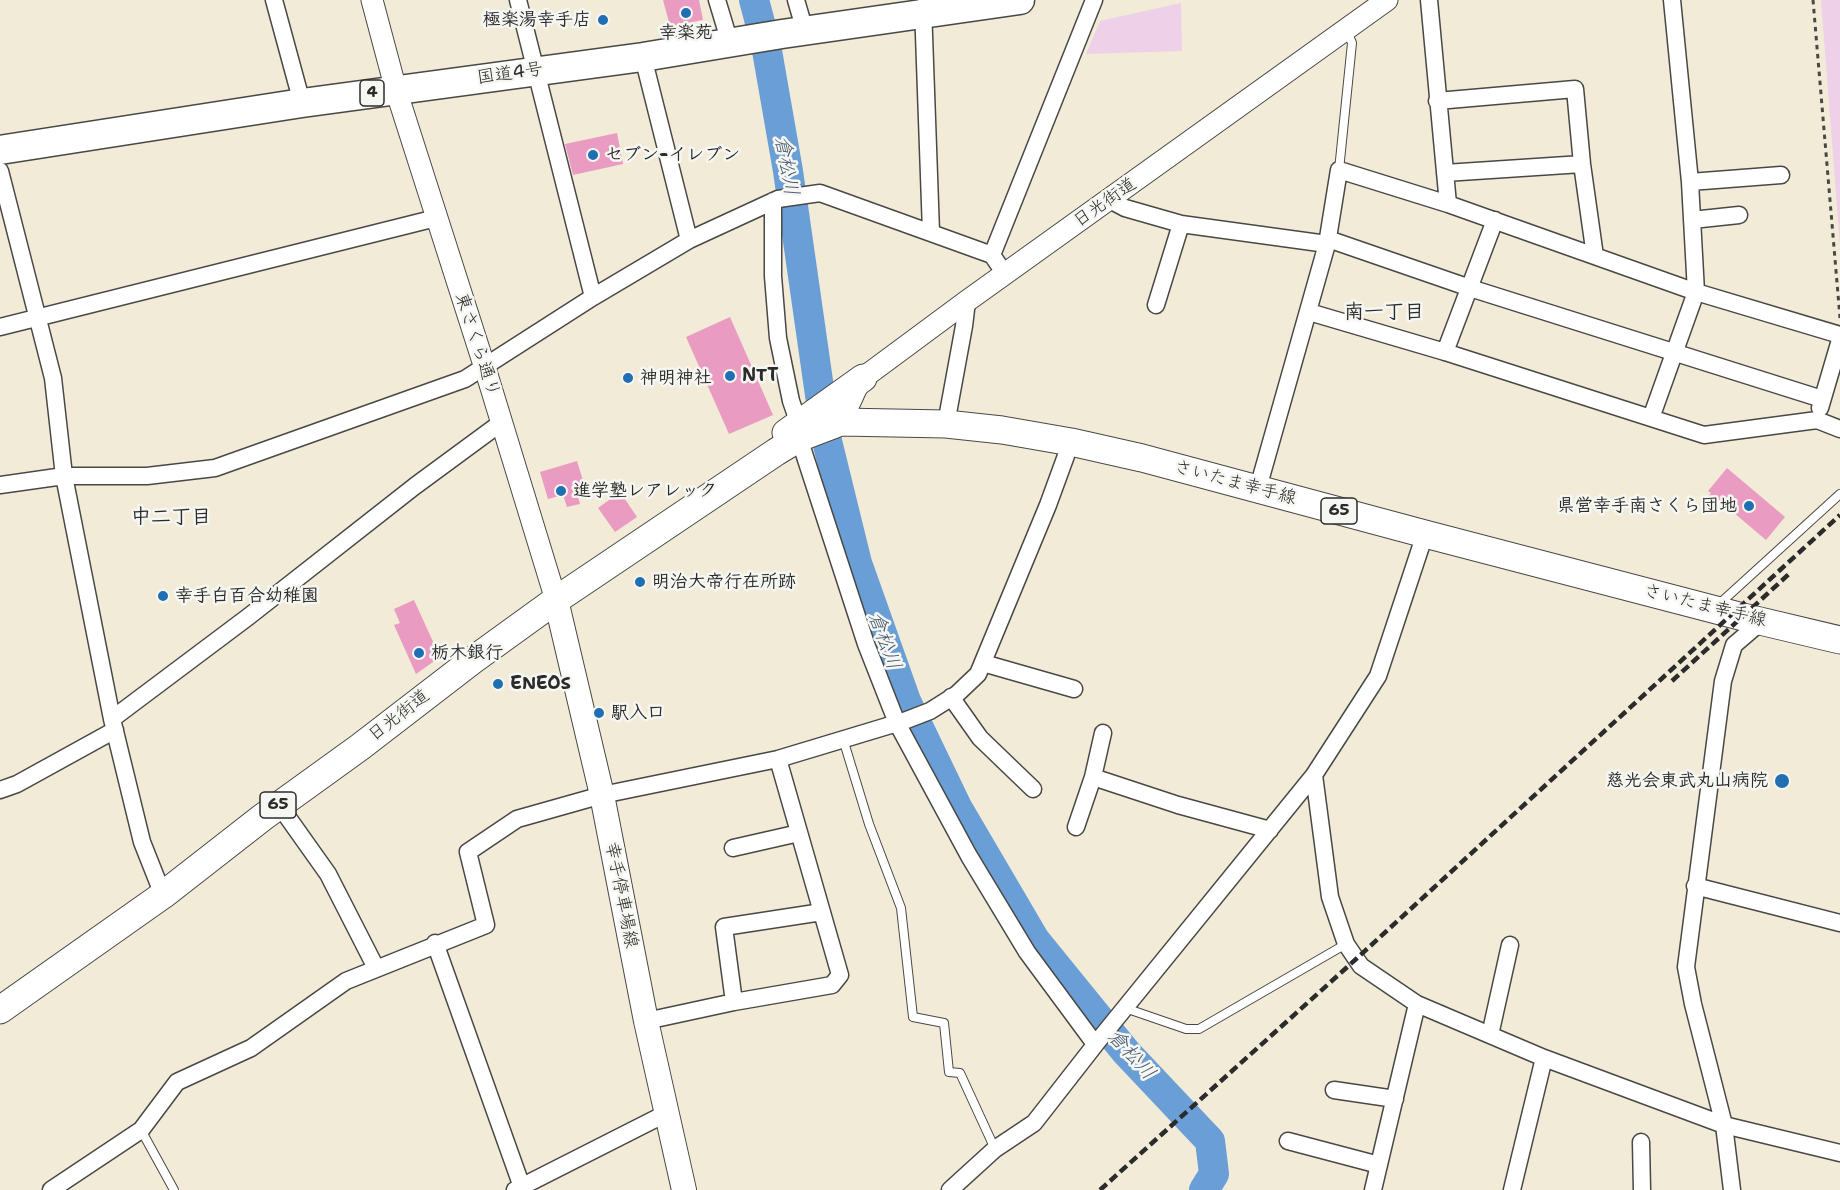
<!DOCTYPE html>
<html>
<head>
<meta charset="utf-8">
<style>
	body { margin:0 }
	canvas { display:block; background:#f1ebd8 }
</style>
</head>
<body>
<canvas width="1840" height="1190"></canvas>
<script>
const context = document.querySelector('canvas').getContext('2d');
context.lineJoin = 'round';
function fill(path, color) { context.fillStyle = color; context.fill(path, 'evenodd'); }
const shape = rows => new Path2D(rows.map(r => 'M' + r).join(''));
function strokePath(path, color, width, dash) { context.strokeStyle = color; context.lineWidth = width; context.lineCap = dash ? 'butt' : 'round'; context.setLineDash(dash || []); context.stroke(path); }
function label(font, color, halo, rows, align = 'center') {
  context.font = font + ' "Shantell Sans","Klee One",sans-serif'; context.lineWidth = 5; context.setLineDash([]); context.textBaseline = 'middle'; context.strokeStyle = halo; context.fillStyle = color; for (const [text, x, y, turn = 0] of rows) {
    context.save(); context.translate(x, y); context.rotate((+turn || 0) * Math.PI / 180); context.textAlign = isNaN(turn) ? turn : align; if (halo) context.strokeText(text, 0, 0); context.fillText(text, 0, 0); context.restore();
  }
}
fill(shape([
	[1821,0,1840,0,1840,246],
	[1181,3,1182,51,1086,54,1100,21]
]), '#eed0e8');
strokePath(shape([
	[754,0,766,45,788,171,826,437,857,563,906,701,957,807,1035,940,1126,1052,1210,1141,1214,1174,1204,1190]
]), '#6a9ed6', 30);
fill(shape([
	[663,0,699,0,703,20,670,26],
	[617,133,623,164,573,175,565,144],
	[730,317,773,415,729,434,686,337],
	[577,461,584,484,575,486,580,504,567,507,563,495,548,499,540,472],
	[1727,468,1785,517,1766,540,1721,502,1713,510,1703,502,1711,493,1708,491],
	[620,492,637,517,615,532,598,508],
	[414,600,440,657,416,674,394,625,400,623,394,609]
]), '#ea9bc2');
const service = shape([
	[1339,170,1352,43,1347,31],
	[1717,606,1840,494],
	[843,739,869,824,901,908,913,1017,944,1023,949,1072,960,1073,995,1149],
	[1125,1008,1186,1029,1199,1029,1346,944],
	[141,1130,174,1190]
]);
const minor = shape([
	[274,0,302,103],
	[518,0,593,297],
	[717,0,730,43],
	[796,0,805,31],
	[1429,0,1448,204],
	[923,7,931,232],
	[643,57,689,240],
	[1437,101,1575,89,1582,164,1595,256],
	[0,171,53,378,64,476,112,719,142,842,163,895],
	[1445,173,1582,164],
	[1690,182,1781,175],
	[1110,200,1125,208,1181,224,1327,244],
	[773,201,773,276,778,338,791,401,799,424],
	[1692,220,1739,215],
	[1328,239,1470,288,1822,399],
	[992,255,1094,0],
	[1156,305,1181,224],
	[1309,312,1445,352,1704,435,1817,420,1840,429],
	[0,327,436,218],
	[1445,352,1495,220],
	[1820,408,1840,340],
	[1651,418,1696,292,1690,182,1672,0],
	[946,424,964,326,967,301],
	[799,438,866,644,897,723,969,856,1027,952,1095,1044],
	[0,485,64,476,147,476,215,468,465,379,593,297,689,240,778,199,820,193,992,255,1005,274],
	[1258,488,1327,244,1339,170,1448,204,1696,292,1840,335],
	[983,663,1074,689],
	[951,697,980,738,1033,789],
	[112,719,248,617,415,486,502,422],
	[1314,775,1330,897,1346,944,1361,966,1417,1004,1544,1058,1724,1125,1840,1153],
	[1093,777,1103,733],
	[0,790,17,784,115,730],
	[279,805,328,874,376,968],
	[1076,827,1093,777,1178,805,1270,830],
	[733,848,799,833],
	[1695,886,1840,923],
	[435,943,522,1187],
	[734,1002,724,927,822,912],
	[646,1021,734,1002,832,985,840,975,778,759],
	[1490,1035,1510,945],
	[1334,1090,1395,1099],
	[1288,1141,1379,1165],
	[1641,1142,1642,1190],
	[51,1190,141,1130,177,1082,251,1048,346,981,486,925,468,852,517,819,602,795,778,759,904,721,930,711,957,694,978,674,1048,505,1071,442],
	[515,1190,665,1114],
	[950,1190,995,1149,1034,1123,1098,1041,1314,775,1378,676,1425,534],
	[1373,1190,1417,1004],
	[1512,1190,1544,1058],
	[1732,1190,1724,1125,1693,1004,1686,967,1723,681,1734,645,1762,621]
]);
const tertiary = shape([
	[372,0,396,90,485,368,556,600],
	[841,422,856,389,863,378,967,301,1387,0]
]);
const secondary = shape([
	[556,600,602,795,646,1021,684,1190]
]);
const primary = shape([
	[786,433,863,378],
	[0,1010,163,895,263,817,360,747,473,660,556,600,776,452,799,438,841,422,946,424,1002,430,1071,442,1142,458,1425,534,1743,617,1840,640]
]);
const trunk = shape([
	[0,150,302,103,643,57,782,34,1020,0]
]);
strokePath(service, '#494845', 10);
strokePath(minor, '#494845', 19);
strokePath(tertiary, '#494845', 23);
strokePath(secondary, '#494845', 26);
strokePath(primary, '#494845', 29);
strokePath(trunk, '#494845', 31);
strokePath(shape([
	[1813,0,1840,318]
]), '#494845', 3, [4.5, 4.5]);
strokePath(service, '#fff', 8);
strokePath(minor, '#fff', 16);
strokePath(tertiary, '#fff', 21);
strokePath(secondary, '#fff', 24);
strokePath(primary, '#fff', 27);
strokePath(trunk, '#fff', 28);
strokePath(shape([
	[1672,681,1789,574],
	[1100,1190,1355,960,1840,515]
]), '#2b2b2b', 4.5, [9, 4.5]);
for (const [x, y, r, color] of [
	[686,13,6,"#1f6fb2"],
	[603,20,6,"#1f6fb2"],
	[593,155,6,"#1f6fb2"],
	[730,376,6,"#1f6fb2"],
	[628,378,6,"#1f6fb2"],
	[561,491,6,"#1f6fb2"],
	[1749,506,6,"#1f6fb2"],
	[640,582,6,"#1f6fb2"],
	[163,596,6,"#1f6fb2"],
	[419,653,6,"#1f6fb2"],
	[498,684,6,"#1f6fb2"],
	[599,713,6,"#1f6fb2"],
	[1782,781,8,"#1f6fb2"]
]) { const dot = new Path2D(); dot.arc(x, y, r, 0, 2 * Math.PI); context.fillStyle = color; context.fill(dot); strokePath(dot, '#f6f6f2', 2); }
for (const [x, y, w] of [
	[372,93,24],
	[1339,511,36],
	[278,805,36]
]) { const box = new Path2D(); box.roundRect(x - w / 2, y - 13, w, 26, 4.5); context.fillStyle = '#f6f6f2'; context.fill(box); strokePath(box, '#2b2b2b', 1.5); }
label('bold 16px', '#2b2b2b', null, [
	["4",372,93],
	["65",1339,511],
	["65",278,805]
]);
label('bold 18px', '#2b2b2b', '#f6f6f2', [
	["極楽湯幸手店",591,20,"right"],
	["幸楽苑",686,33,"center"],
	["セブン-イレブン",605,155],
	["NTT",742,376],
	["神明神社",640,378],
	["進学塾レアレック",573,491],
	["県営幸手南さくら団地",1737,506,"right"],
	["明治大帝行在所跡",652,582],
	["幸手白百合幼稚園",175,596],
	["栃木銀行",431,653],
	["ENEOS",510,684],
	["駅入口",611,713],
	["慈光会東武丸山病院",1768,781,"right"]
], 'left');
label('18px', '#2b2b2b', '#f6f6f2', [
	["国道4号",510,74,-8],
	["日光街道",1105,203,-35],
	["東さくら通り",477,345,72],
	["さいたま幸手線",1235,483,15],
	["さいたま幸手線",1705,606,14],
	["日光街道",399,716,-38],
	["幸手停車場線",621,895,79]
]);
label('italic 20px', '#44596f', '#f6f6f2', [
	["倉松川",786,166,80],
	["倉松川",884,641,70],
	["倉松川",1131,1055,48]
]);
label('bold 20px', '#2b2b2b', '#f6f6f2', [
	["南一丁目",1384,313],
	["中二丁目",171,518]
]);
</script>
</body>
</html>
